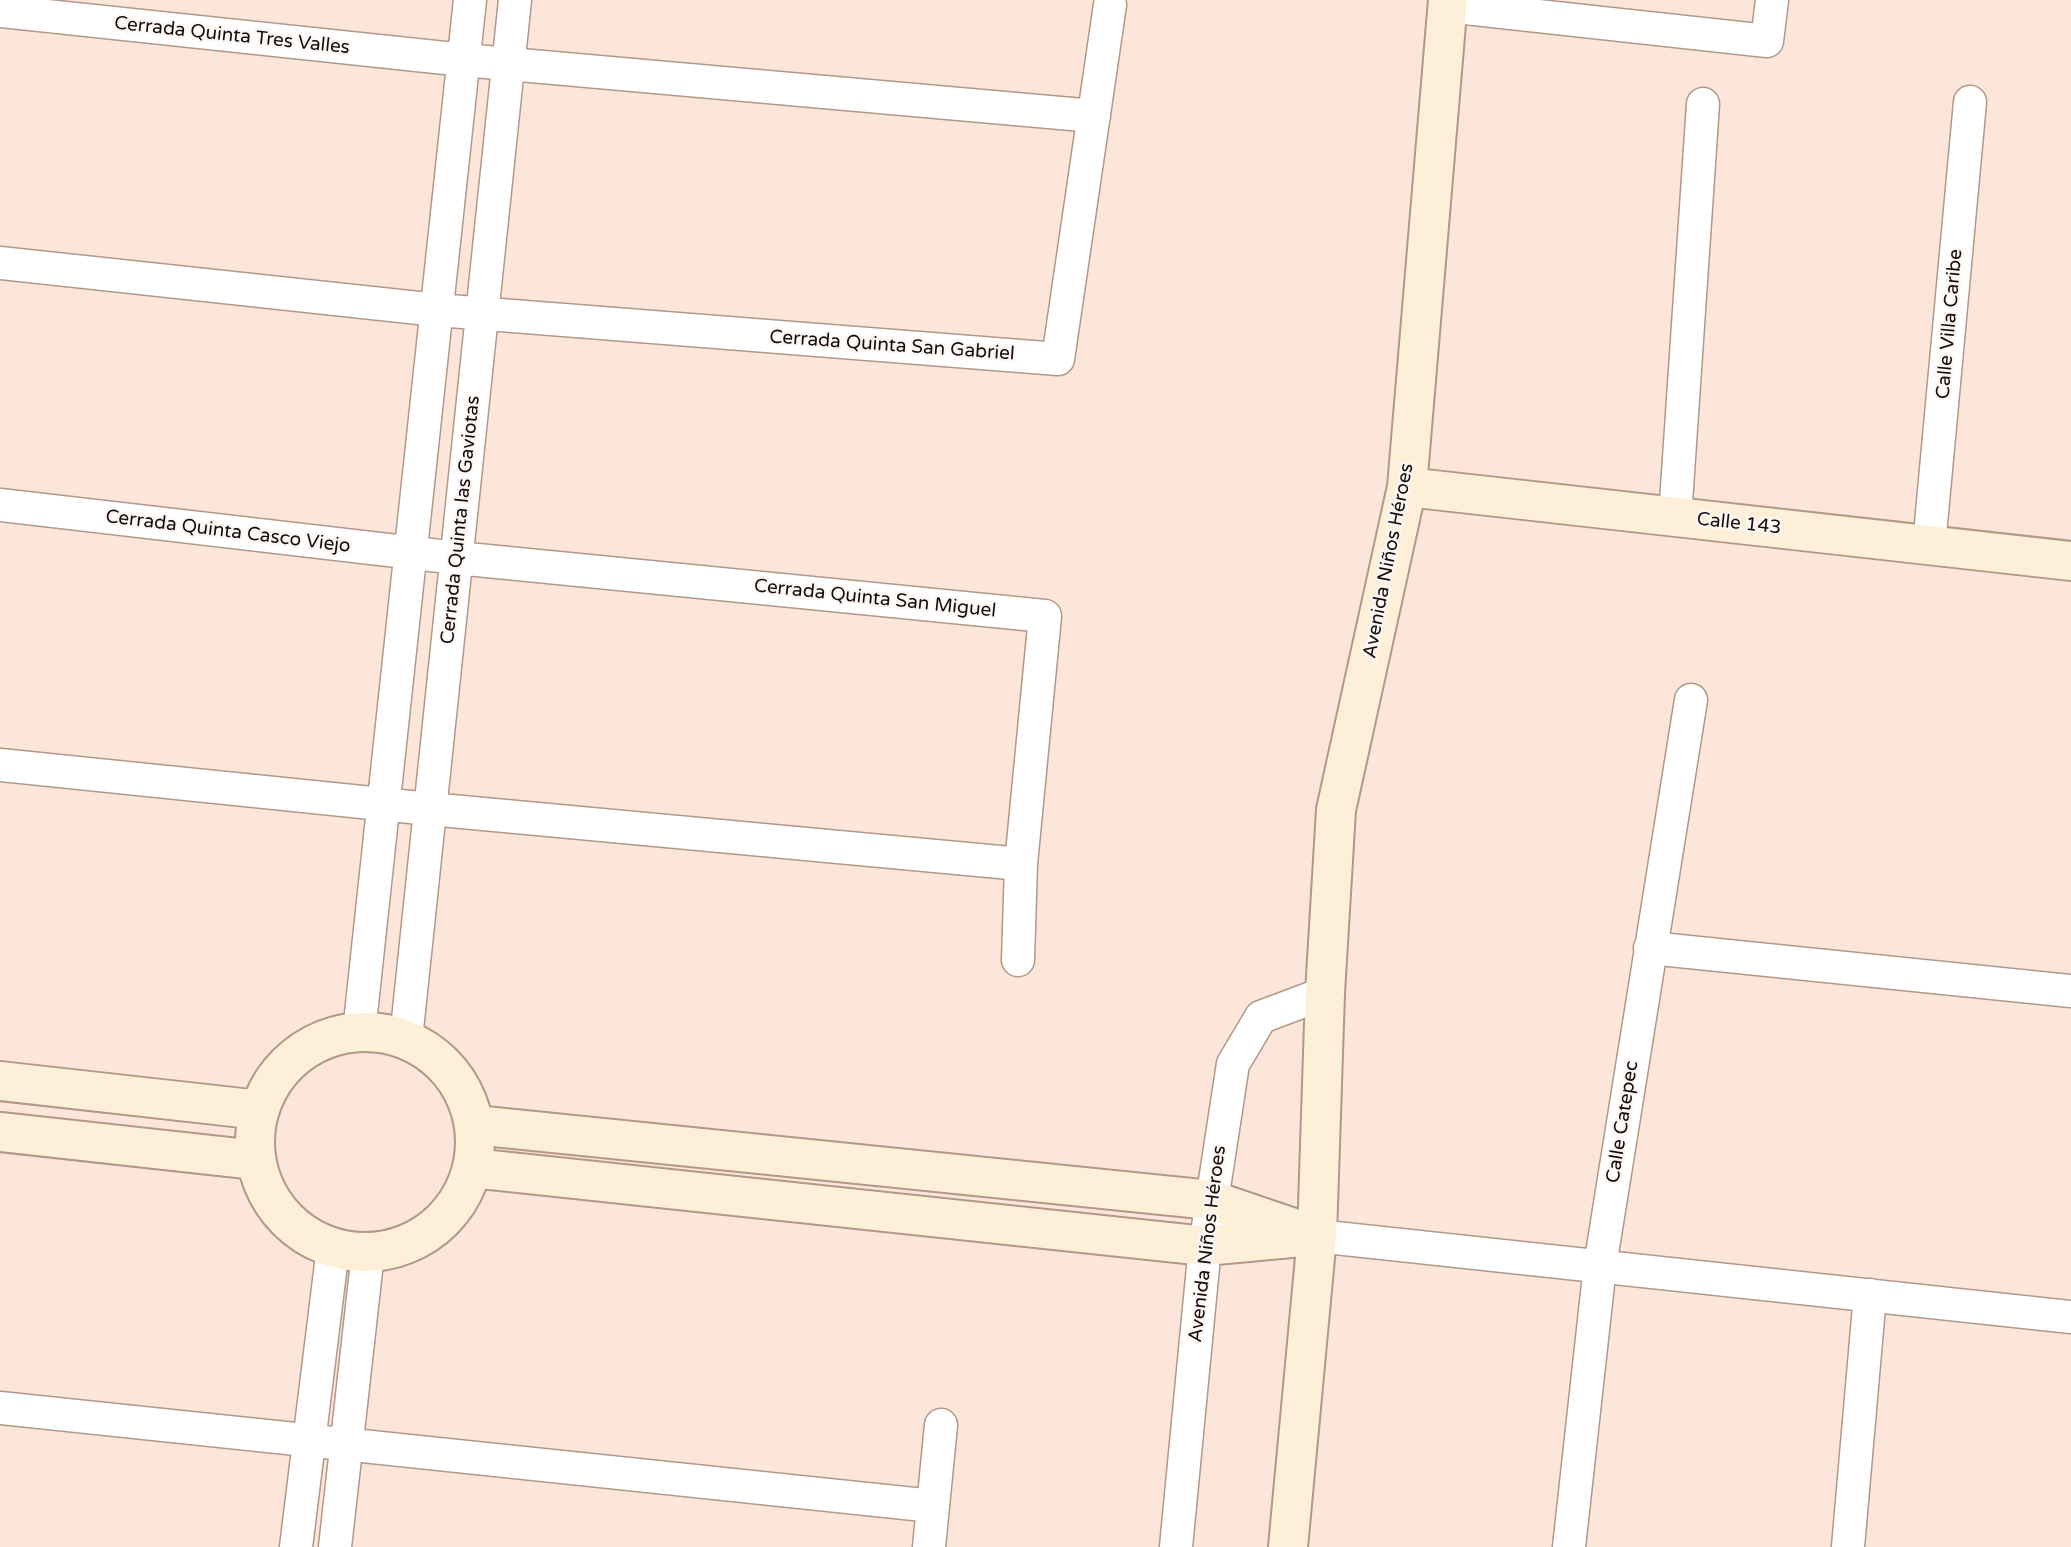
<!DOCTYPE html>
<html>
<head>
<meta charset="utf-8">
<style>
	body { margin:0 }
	canvas { display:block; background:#fce6d9 }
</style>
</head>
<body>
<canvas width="2071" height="1547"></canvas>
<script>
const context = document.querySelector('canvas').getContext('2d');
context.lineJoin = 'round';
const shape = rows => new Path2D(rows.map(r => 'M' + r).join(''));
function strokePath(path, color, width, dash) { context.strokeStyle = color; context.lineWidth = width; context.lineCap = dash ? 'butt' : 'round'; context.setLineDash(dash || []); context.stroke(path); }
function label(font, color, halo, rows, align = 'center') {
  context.font = font + ' "Varela Round",sans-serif'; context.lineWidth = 5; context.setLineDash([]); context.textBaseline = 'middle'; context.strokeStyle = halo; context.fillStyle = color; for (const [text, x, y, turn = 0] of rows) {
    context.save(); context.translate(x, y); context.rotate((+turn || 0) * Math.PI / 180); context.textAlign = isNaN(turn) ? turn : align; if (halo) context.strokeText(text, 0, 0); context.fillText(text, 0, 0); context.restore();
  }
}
const street = shape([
	[1447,6,1767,41,1772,0],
	[0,11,464,60,1094,116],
	[0,263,437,310,1058,359,1110,5],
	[0,505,457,558,1045,616,1021,864,1018,960],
	[1675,517,1703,104],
	[1929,545,1970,102],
	[0,765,430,809,1021,864],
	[1650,948,2071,991],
	[359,1032,470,0],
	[406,1039,515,0],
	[1317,1236,2071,1317],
	[0,1408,933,1506],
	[296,1547,333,1248],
	[335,1547,368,1253],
	[929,1547,941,1425],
	[1176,1547,1205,1246,1233,1064,1261,1017,1325,993],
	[1569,1547,1600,1266,1691,700],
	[1848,1547,1870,1295]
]);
const secondary = shape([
	[1407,487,2071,561],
	'255 1142a110 110 0 1 1 220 0a110 110 0 1 1-220 0Z',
	[0,1081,260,1110],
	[475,1125,1211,1200,1317,1236],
	[0,1132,256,1160],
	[472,1168,1205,1246,1302,1237],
	[1288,1547,1317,1236,1325,993,1336,810,1407,487,1448,0]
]);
strokePath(street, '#b19889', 35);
strokePath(secondary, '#b19889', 42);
strokePath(street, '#fff', 32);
strokePath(secondary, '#feefd8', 38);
label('19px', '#140c07', '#fcf7f4', [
	["Cerrada Quinta Tres Valles",232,36,6],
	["Calle Villa Caribe",1950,324,-85],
	["Cerrada Quinta San Gabriel",892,346,4],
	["Cerrada Quinta las Gaviotas",461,520,-84],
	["Calle 143",1739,524,6],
	["Cerrada Quinta Casco Viejo",228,532,7],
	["Avenida Niños Héroes",1389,561,-79],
	["Cerrada Quinta San Miguel",875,599,6],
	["Calle Catepec",1623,1122,-81],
	["Avenida Niños Héroes",1208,1244,-83]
]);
</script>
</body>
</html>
